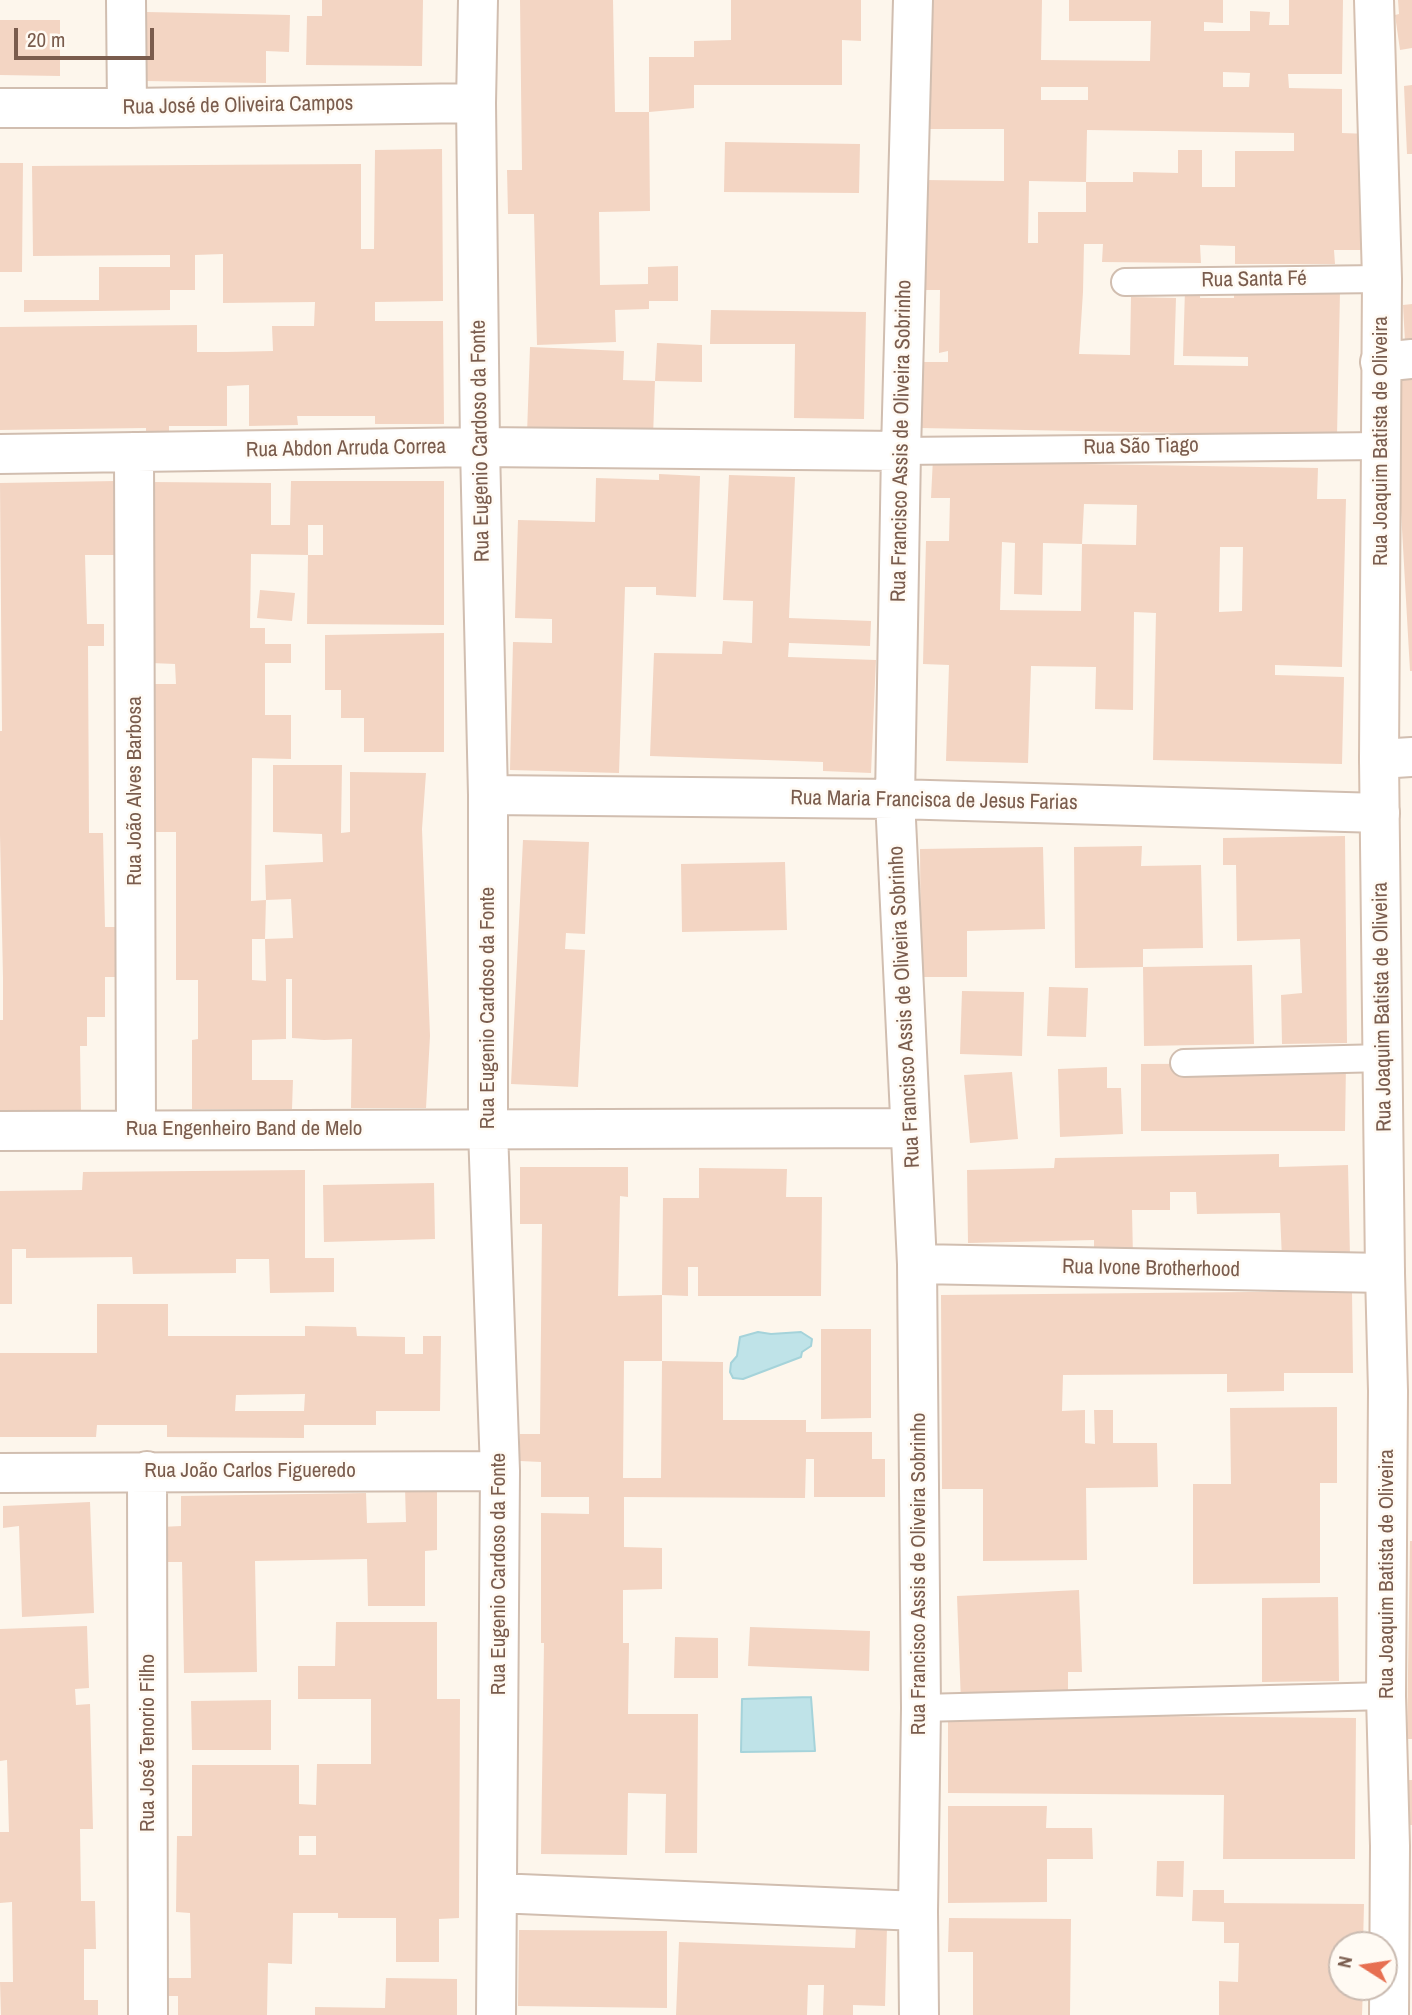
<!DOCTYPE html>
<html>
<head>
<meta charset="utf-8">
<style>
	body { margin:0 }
	#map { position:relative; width:1412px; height:2015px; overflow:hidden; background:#fdf6ec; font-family:"Archivo Narrow",sans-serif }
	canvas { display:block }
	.north { position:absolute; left:1328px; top:1931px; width:70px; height:70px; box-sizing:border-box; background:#fffaf3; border:2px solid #cabbb1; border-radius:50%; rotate:282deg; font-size:19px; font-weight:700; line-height:28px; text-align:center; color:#7a5c4d }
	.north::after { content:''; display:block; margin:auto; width:24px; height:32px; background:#e76f51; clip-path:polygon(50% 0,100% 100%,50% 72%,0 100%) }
	.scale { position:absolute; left:14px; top:28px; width:140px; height:32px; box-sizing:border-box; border:4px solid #7a5c4d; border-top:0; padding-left:9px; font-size:21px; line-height:24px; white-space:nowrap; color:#7a5c4d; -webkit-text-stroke:5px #fffaf3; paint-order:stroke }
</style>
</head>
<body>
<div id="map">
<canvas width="1412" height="2015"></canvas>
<div class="north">N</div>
<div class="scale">20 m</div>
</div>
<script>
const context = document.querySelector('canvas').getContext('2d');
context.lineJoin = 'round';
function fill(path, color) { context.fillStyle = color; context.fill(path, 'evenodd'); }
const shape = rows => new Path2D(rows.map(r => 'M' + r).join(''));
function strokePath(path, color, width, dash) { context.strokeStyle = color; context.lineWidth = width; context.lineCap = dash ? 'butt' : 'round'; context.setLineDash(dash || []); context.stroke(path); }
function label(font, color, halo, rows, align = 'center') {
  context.font = font + ' "Archivo Narrow",sans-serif'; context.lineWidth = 5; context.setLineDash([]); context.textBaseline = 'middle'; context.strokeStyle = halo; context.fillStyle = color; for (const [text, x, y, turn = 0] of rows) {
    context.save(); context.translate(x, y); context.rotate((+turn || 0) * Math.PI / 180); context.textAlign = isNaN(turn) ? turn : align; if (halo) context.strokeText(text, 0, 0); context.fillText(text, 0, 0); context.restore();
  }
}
const water = shape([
	[758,1332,771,1334,801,1332,812,1339,811,1346,802,1352,801,1357,743,1379,733,1378,730,1372,731,1363,737,1356,740,1337,758,1332],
	[811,1697,815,1751,741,1752,742,1699,811,1697]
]);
fill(water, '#bfe3e8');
strokePath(water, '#a5d3da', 2);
fill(shape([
	[322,0,423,0,422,66,306,65,307,16,322,16],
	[520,0,613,0,615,112,649,112,650,211,599,212,600,285,648,284,648,267,678,266,678,301,649,301,649,309,615,310,616,342,537,345,534,214,508,214,507,170,522,170],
	[731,0,861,0,861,41,842,40,842,85,694,85,694,108,649,112,649,57,694,57,694,41,731,40],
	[927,0,1042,0,1041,60,1150,61,1151,21,1069,21,1069,0,1223,0,1223,23,1204,22,1204,31,1250,31,1250,11,1270,12,1269,25,1289,25,1289,0,1343,0,1342,74,1288,74,1289,88,1342,89,1342,133,1370,134,1368,250,1334,250,1335,264,1235,264,1235,246,1200,245,1201,263,1102,262,1103,244,1084,244,1083,292,1079,354,1130,355,1131,297,1176,298,1174,365,1248,366,1248,357,1183,356,1185,289,1200,290,1200,298,1234,298,1234,291,1340,292,1337,436,921,428,922,362,948,362,948,351,939,353,940,290,923,290,925,180,1004,181,1004,129,926,129],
	[1223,72,1250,73,1249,87,1223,87],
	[1041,87,1088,87,1088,100,1041,100],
	[1087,130,1294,133,1294,151,1235,151,1235,187,1202,187,1202,150,1178,150,1178,173,1133,172,1133,182,1086,182,1086,212,1038,212,1038,243,1028,243,1029,181,1086,182],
	[1398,0,1412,0,1412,48,1400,50,1395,15,1399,14],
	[147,12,290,15,289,52,266,51,266,83,145,81],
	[0,20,60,20,60,76,0,75],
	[1412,85,1412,154,1407,154,1404,86],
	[725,142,860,144,859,193,724,192],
	[442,149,443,301,375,302,375,321,443,321,444,424,375,424,375,416,297,416,298,425,249,426,249,385,227,386,227,426,169,426,169,433,146,434,146,428,0,430,0,327,197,325,197,352,227,352,273,351,272,326,314,326,315,302,223,303,223,254,195,255,195,290,170,290,170,310,24,312,24,300,99,300,99,267,170,267,170,255,33,256,32,166,361,164,361,249,374,249,375,150],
	[0,163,23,163,22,272,0,272],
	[1412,304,1412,341,1405,342,1403,305],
	[711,310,866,312,864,419,794,418,795,344,710,344],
	[657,343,702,345,702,382,655,381],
	[530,347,624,351,623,380,655,381,653,437,527,434],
	[1412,368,1412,671,1410,671,1393,369],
	[933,458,1033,460,1085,464,1318,468,1317,499,1346,499,1342,667,1275,665,1275,675,1344,677,1342,764,1153,760,1156,613,1134,612,1133,710,1095,709,1096,667,1031,666,1028,763,946,761,949,665,923,664,926,541,949,541,950,498,931,498],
	[1084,504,1137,505,1136,545,1082,544],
	[1002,542,1015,543,1014,594,1042,595,1043,543,1082,544,1081,611,1000,610],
	[1220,547,1243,547,1242,611,1219,612],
	[659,474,700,476,696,597,656,595,656,587,625,587,619,773,510,770,513,642,552,643,552,619,515,618,518,520,595,522,596,478,659,480],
	[729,475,795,477,789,618,871,621,870,646,789,643,788,657,876,660,871,773,823,771,823,762,650,756,654,653,722,654,723,641,752,643,753,601,723,600],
	[116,481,117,555,85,555,87,624,104,624,104,646,88,646,89,833,103,833,105,927,118,927,119,977,105,977,105,1017,87,1017,87,1046,80,1046,81,1111,0,1112,0,1020,3,1020,3,978,0,835,0,731,2,731,0,483],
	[291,481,444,481,444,625,307,624,308,555,323,555,323,525,308,525,308,555,251,554,250,628,265,628,265,644,291,644,291,663,265,663,265,715,291,715,291,759,252,758,251,901,266,900,265,865,323,862,322,834,273,832,273,765,342,765,341,833,350,832,350,772,426,773,422,829,430,1036,426,1108,351,1108,352,1039,324,1040,292,1038,292,979,286,979,286,1039,252,1040,252,1080,293,1080,292,1109,192,1109,192,1040,198,1039,198,980,176,980,176,832,150,832,150,684,176,684,175,664,151,663,151,482,271,483,271,525,290,525],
	[291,899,293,938,265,939,266,981,252,980,252,939,265,939,266,900],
	[260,590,295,593,292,621,257,618],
	[444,633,444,752,364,752,364,718,341,718,341,690,325,690,325,635],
	[1345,836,1347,1043,1282,1044,1281,995,1302,993,1300,939,1237,941,1236,865,1223,865,1223,838],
	[523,840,589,842,585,934,566,933,565,949,585,950,578,1087,511,1084],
	[1142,846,1141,866,1201,865,1203,948,1143,949,1143,967,1252,965,1254,1044,1144,1046,1143,967,1075,968,1074,847],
	[1043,847,1045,929,967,931,967,977,921,977,920,849],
	[785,862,787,930,682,932,681,864],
	[1049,987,1088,988,1086,1037,1047,1036],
	[962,991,1024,992,1022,1056,960,1054],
	[1346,1063,1345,1131,1141,1131,1141,1064],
	[1107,1067,1107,1088,1121,1088,1123,1134,1060,1137,1058,1069],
	[1012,1072,1018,1139,970,1143,964,1075],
	[1279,1154,1279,1167,1348,1165,1350,1257,1282,1259,1280,1213,1197,1214,1196,1192,1170,1192,1170,1210,1132,1210,1133,1258,1094,1259,1094,1240,968,1243,967,1170,1054,1168,1055,1158],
	[520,1167,628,1167,628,1197,620,1196,618,1296,662,1295,662,1361,624,1361,623,1478,661,1478,662,1361,723,1362,723,1420,806,1420,806,1432,872,1432,872,1459,885,1459,885,1497,814,1497,814,1459,806,1459,805,1498,624,1497,624,1547,662,1548,662,1589,623,1590,623,1643,629,1643,628,1714,698,1714,697,1853,665,1853,666,1794,628,1793,627,1855,541,1854,544,1643,541,1643,541,1513,589,1514,589,1497,541,1497,541,1462,520,1461,520,1434,540,1434,542,1224,520,1224],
	[699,1168,787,1169,786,1197,822,1197,821,1296,698,1296,698,1267,688,1267,688,1296,662,1295,663,1198,699,1198],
	[305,1170,305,1258,334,1258,334,1292,270,1293,269,1259,236,1259,236,1273,133,1274,132,1257,26,1258,26,1249,12,1249,12,1304,0,1304,0,1191,82,1190,83,1172],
	[434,1183,435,1239,324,1242,323,1185],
	[1352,1291,1353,1373,1284,1373,1284,1391,1227,1392,1227,1374,1063,1375,1062,1411,1085,1410,1085,1443,1095,1444,1094,1410,1113,1410,1113,1443,1157,1443,1158,1487,1086,1488,1087,1560,983,1561,983,1489,942,1489,941,1295],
	[97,1304,168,1304,168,1336,305,1336,305,1326,356,1327,357,1336,405,1337,405,1354,423,1354,423,1336,441,1336,440,1411,376,1411,376,1425,304,1425,304,1438,167,1437,167,1425,97,1425,96,1437,0,1437,0,1353,97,1353],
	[305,1394,304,1411,235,1411,236,1395],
	[821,1329,871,1329,871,1418,821,1419],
	[1337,1407,1337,1483,1320,1483,1320,1583,1193,1584,1193,1484,1231,1484,1230,1408],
	[437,1487,437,1550,425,1551,425,1606,368,1606,367,1559,255,1561,257,1672,184,1673,182,1562,162,1562,161,1527,181,1526,181,1496,366,1493,367,1523,406,1522,405,1488],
	[90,1502,94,1613,22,1617,19,1526,3,1528,3,1506],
	[1410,1541,1412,1541,1412,1739,1407,1739],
	[1079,1590,1082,1672,1068,1672,1068,1699,961,1703,957,1596],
	[1338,1597,1339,1681,1262,1682,1262,1598],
	[336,1622,437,1622,437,1699,460,1699,459,1918,439,1919,439,1962,396,1962,396,1918,338,1918,338,1913,293,1913,292,1964,268,1963,267,2015,178,2015,178,1996,163,1996,163,1978,191,1978,190,1913,176,1912,177,1836,192,1836,192,1765,299,1765,299,1804,316,1805,317,1764,371,1764,371,1699,298,1699,298,1666,335,1666],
	[299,1836,316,1836,316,1855,299,1855],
	[87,1626,89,1688,75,1689,76,1705,90,1704,93,1829,80,1829,81,1901,95,1901,96,1949,84,1949,84,2000,98,2000,98,2015,1,2015,0,1982,13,1982,12,1902,0,1903,0,1832,9,1832,7,1760,0,1761,0,1629],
	[750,1627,870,1631,869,1671,748,1666],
	[675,1637,718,1638,718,1678,674,1678],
	[271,1700,271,1750,192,1750,191,1701],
	[948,1714,1356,1718,1355,1859,1223,1859,1224,1795,948,1793],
	[1407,1780,1412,1780,1412,1825,1407,1825],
	[948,1806,1047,1806,1046,1828,1092,1828,1093,1859,1047,1859,1047,1902,948,1903],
	[1157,1861,1184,1861,1183,1897,1156,1896],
	[1193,1890,1224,1890,1224,1903,1364,1904,1363,1945,1342,1945,1342,1987,1363,1987,1362,2015,1219,2015,1219,1981,1238,1982,1239,1943,1224,1943,1224,1922,1192,1921],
	[949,1918,1071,1919,1070,2015,973,2015,973,1952,948,1952],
	[856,1926,887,1927,885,2006,853,2005,853,2015,823,2015,824,1985,808,1985,807,2015,676,2015,679,1942,855,1948],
	[519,1930,667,1931,667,2008,518,2006],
	[386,1978,457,1979,457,2015,315,2015,315,2007,385,2008]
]), '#f3d5c3');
const lane = shape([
	[1125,282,1382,279],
	[901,451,1381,446],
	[1184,1063,1384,1058],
	[921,1708,1386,1696]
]);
const street = shape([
	[126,0,127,108],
	[478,0,476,103,480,447,488,795,488,1130,500,1471,496,2015],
	[913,0,901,451,895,799,917,1264,921,1708,918,1911,919,2015],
	[0,108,127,108,476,103],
	[1380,362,1412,359],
	[134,452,136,1129],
	[0,454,480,447,901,451],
	[1379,759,1412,757],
	[488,795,895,799,1380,813],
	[0,1131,910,1128],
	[917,1264,1385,1273],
	[147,1471,148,2015],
	[0,1473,500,1471],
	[497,1893,918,1911]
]);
const secondary = shape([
	[1374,0,1382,279,1379,759,1385,1273,1388,1391,1386,1696,1390,1846,1389,2015]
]);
strokePath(lane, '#d1beb0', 30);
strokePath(street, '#d1beb0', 42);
strokePath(secondary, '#d6c0b0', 42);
strokePath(lane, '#fff', 26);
strokePath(street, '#fff', 38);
strokePath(secondary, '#fff', 38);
label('21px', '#7a5c4d', '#fffaf3', [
	["Rua José de Oliveira Campos",238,106,-1],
	["Rua Santa Fé",1254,280,-1],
	["Rua Eugenio Cardoso da Fonte",481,441,-91],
	["Rua Francisco Assis de Oliveira Sobrinho",902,441,-89],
	["Rua Joaquim Batista de Oliveira",1381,441,-90],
	["Rua São Tiago",1141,447,-1],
	["Rua Abdon Arruda Correa",346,449,-1],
	["Rua João Alves Barbosa",135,791,-90],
	["Rua Maria Francisca de Jesus Farias",934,801,1],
	["Rua Francisco Assis de Oliveira Sobrinho",905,1007,-93],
	["Rua Joaquim Batista de Oliveira",1383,1007,-91],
	["Rua Eugenio Cardoso da Fonte",488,1008,-90],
	["Rua Engenheiro Band de Melo",244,1129],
	["Rua Ivone Brotherhood",1151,1269,1],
	["Rua João Carlos Figueredo",250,1471],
	["Rua Eugenio Cardoso da Fonte",499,1574,-90],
	["Rua Francisco Assis de Oliveira Sobrinho",919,1574,-90],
	["Rua Joaquim Batista de Oliveira",1387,1574,-90],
	["Rua José Tenorio Filho",148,1743,-90]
]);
</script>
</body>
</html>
